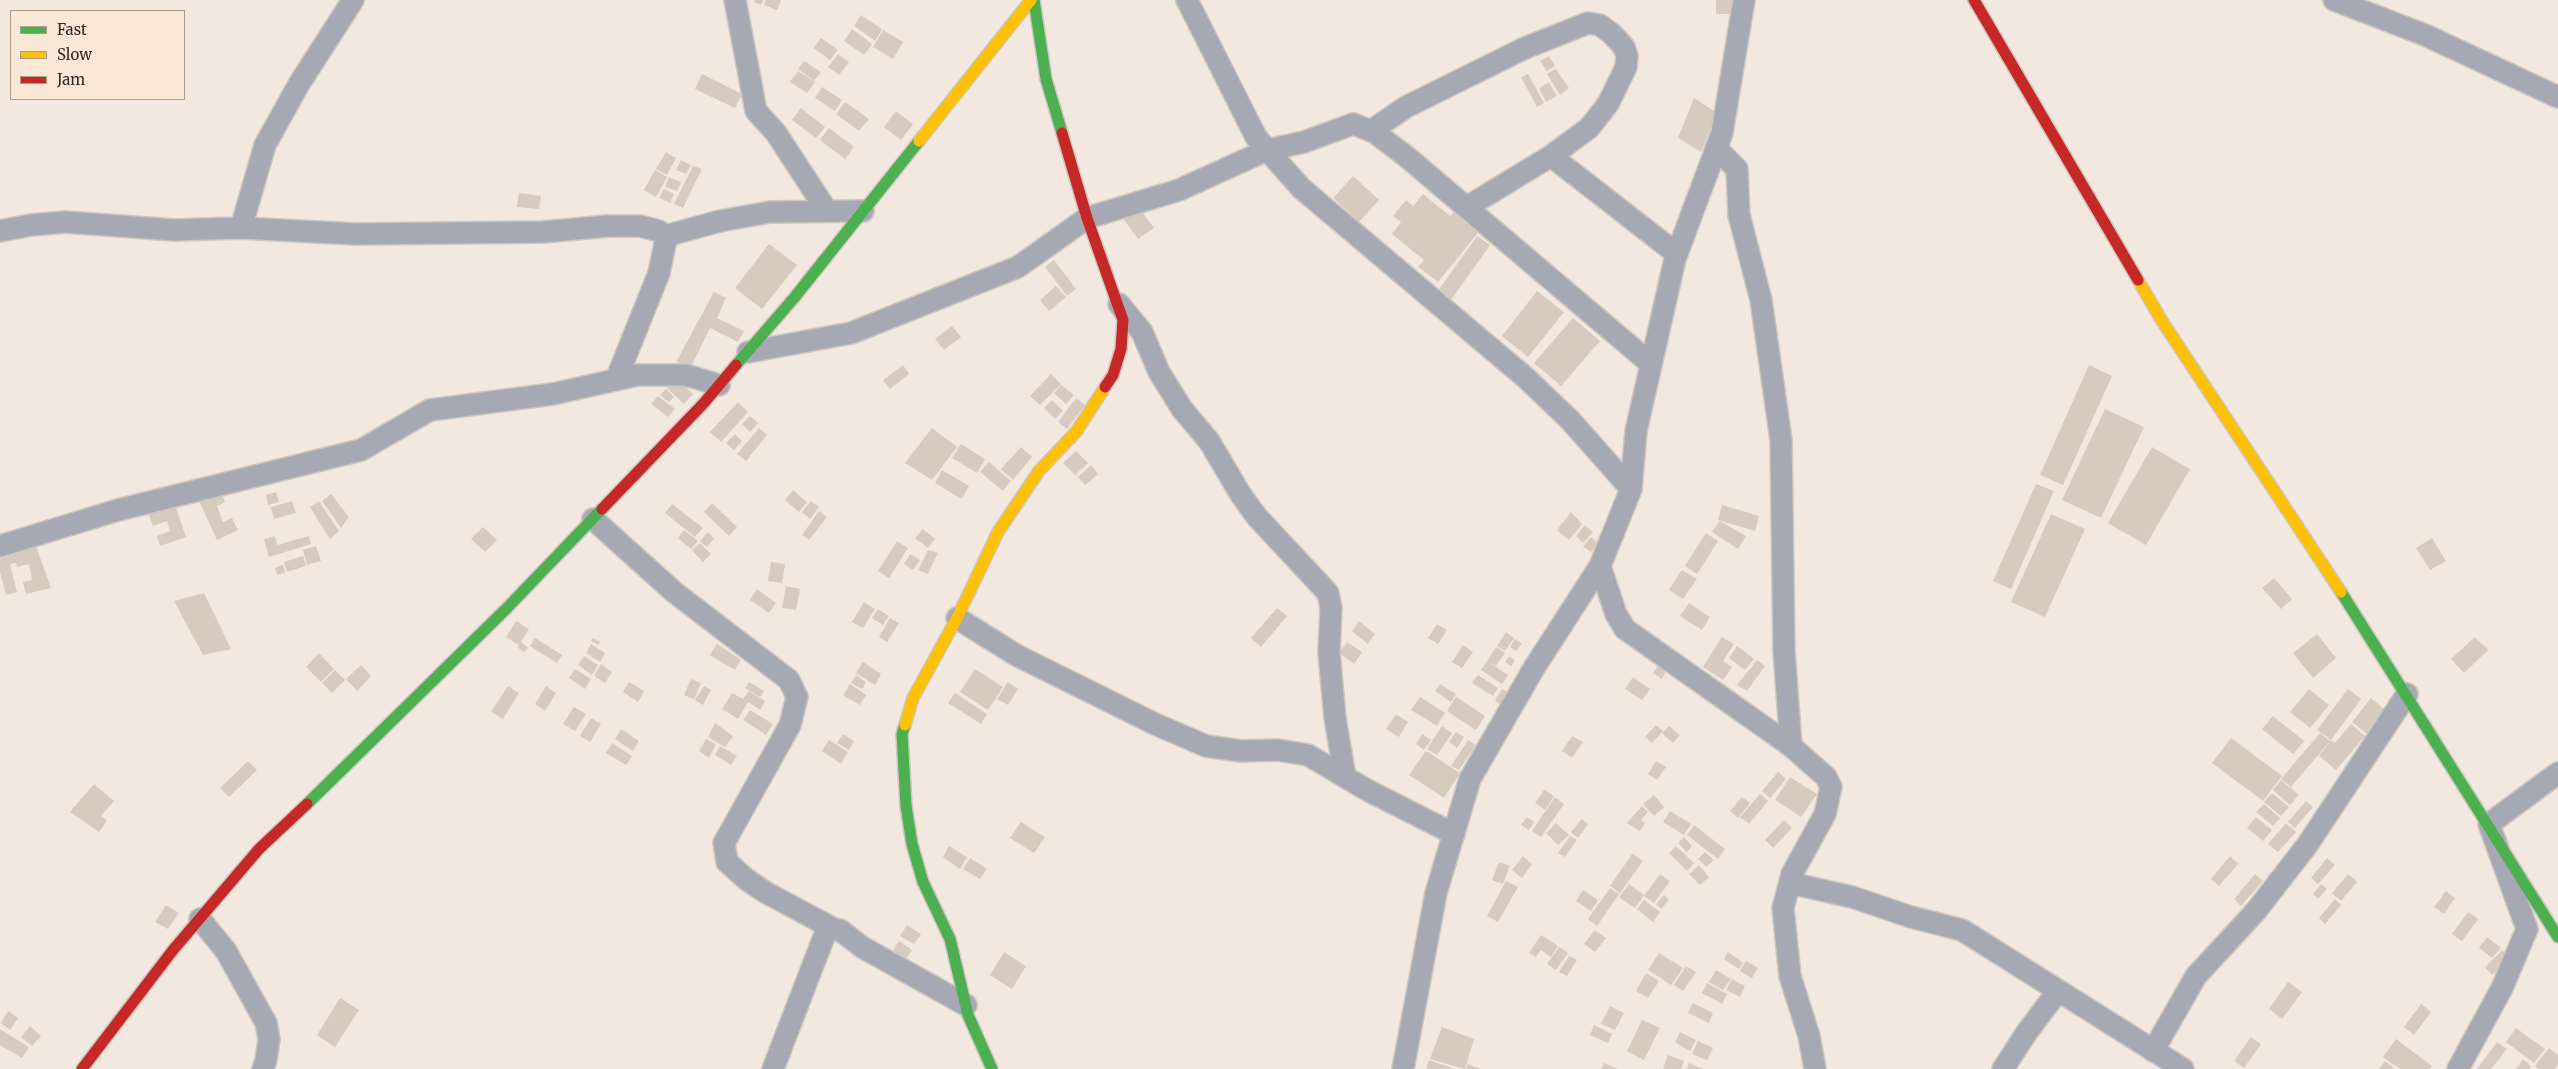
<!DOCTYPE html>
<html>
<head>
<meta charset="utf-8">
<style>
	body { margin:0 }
	#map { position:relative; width:2558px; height:1069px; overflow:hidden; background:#f2e8df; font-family:Merriweather,serif }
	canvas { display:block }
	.legend { position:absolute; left:10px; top:10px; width:175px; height:90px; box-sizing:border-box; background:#fae8d7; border:1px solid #aa9c8f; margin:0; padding:6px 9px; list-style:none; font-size:15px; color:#312a24 }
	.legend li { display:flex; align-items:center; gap:10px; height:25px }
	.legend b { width:25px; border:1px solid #aa9c8f }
</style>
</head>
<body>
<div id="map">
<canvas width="2558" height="1069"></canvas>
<ul class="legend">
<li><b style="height:6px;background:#4caf50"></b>Fast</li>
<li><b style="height:6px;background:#ffc107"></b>Slow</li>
<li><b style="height:6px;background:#c62828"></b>Jam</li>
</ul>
</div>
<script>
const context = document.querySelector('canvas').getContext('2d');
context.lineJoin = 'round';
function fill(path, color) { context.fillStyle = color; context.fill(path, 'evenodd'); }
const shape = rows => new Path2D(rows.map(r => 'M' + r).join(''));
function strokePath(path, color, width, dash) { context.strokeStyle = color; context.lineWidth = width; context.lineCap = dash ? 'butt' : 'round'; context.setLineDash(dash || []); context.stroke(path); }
fill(shape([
	[755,0,763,0,761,5,754,2],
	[766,0,781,0,777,10,764,5],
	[1716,0,1732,0,1732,14,1716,14],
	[861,15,882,29,875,41,854,26],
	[852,29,872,44,864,55,844,41],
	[883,30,903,42,893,59,873,47],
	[821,38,838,50,830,60,814,48],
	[838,54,849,62,839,75,828,67],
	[1549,56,1555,66,1547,71,1540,61],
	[804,61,821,72,814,81,798,69],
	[1556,69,1569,88,1560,95,1547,74],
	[798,71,815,82,807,93,790,82],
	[702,74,742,94,735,108,695,89],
	[1528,74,1544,103,1537,107,1521,77],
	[1549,82,1557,96,1546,102,1539,88],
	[822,87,842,100,835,111,815,98],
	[1694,98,1717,113,1701,152,1678,138],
	[845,102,869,119,859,131,836,114],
	[801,108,825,127,816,138,792,120],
	[896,111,913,124,901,140,884,127],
	[829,128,854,147,845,159,820,140],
	[666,152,676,158,667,175,656,169],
	[681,160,691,165,686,174,676,170],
	[693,166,702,169,683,208,674,204],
	[655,170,667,177,656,197,644,190],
	[1353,176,1379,200,1359,222,1333,198],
	[669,177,681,182,677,191,665,187],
	[664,189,674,194,670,203,659,198],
	[519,193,541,196,539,209,517,207],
	[1423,194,1450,216,1454,212,1478,233,1438,282,1418,267,1424,260,1392,234,1401,222,1393,216,1406,200,1413,206],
	[1138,206,1154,228,1138,239,1122,217],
	[1477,236,1490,245,1451,300,1438,291],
	[769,244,797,265,762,309,735,288],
	[1054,260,1076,289,1067,296,1045,267],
	[1056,286,1066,297,1049,311,1040,300],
	[1537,291,1564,312,1528,357,1502,336],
	[714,292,726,298,717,318,744,331,738,342,710,328,692,365,676,362],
	[1573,318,1600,341,1561,386,1534,363],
	[952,326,961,337,944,350,935,339],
	[903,365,909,374,890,389,883,380],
	[2089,365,2112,376,2063,485,2040,475],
	[1051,374,1061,384,1040,405,1030,396],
	[676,378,693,394,684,404,667,388],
	[1061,385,1074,395,1066,404,1054,393],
	[666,389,674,397,669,402,660,395],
	[658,396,675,409,668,417,651,404],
	[1076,398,1085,405,1067,429,1058,422],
	[1052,400,1063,411,1055,419,1044,408],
	[738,402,748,412,721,442,710,432],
	[2105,409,2144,427,2101,518,2062,500],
	[750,416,758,423,750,432,742,424],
	[759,428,767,435,746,461,737,454],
	[932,428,957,447,932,480,905,463],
	[735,434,742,441,734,450,726,443],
	[961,444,985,459,977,473,952,458],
	[1021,447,1032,457,1013,480,1001,469],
	[2152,447,2190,469,2146,545,2108,523],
	[1076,451,1088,463,1075,475,1063,463],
	[989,462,1011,481,1003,491,980,472],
	[1091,465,1098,474,1085,485,1078,477],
	[942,470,969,486,962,499,935,483],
	[2036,484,2054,491,2011,589,1993,581],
	[793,490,807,502,799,512,785,500],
	[221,492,225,502,217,506,223,522,232,518,238,530,217,540,199,501],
	[276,492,279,502,268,505,266,495],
	[331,494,349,517,341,528,322,501],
	[292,501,296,513,274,519,271,507],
	[319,501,339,531,330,539,310,507],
	[811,501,819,507,810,519,802,512],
	[712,503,737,527,729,536,704,512],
	[672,504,703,528,695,537,665,513],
	[175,505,186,537,160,546,157,536,170,531,167,521,153,526,149,515],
	[1722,505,1759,516,1755,531,1718,520],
	[819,511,827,517,809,540,802,535],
	[1571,512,1582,524,1569,540,1557,530],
	[2051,514,2085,529,2045,617,2011,602],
	[1720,521,1746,536,1738,549,1712,532],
	[1585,525,1593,532,1583,543,1576,536],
	[483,527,497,540,485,552,471,539],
	[923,529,935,539,928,548,915,538],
	[684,530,698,541,691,549,678,538],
	[708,532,714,539,707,547,700,541],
	[1706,533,1718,541,1697,574,1685,566],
	[275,536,277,545,309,536,311,544,269,557,264,539],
	[1591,537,1598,543,1591,552,1583,547],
	[2432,538,2446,561,2430,570,2416,548],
	[897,541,908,548,889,578,878,571],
	[700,543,711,554,703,562,692,550],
	[36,546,51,588,26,594,23,582,32,580,29,564,17,567,16,563,10,564,17,592,6,595,0,572,0,559],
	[316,546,321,561,307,565,303,550],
	[928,550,938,553,928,574,918,570],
	[910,554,920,560,913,570,904,564],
	[303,556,306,566,287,572,284,562],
	[771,562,785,564,782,583,768,581],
	[283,565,285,573,277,575,275,568],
	[1682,570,1697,579,1683,599,1669,590],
	[2274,578,2292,599,2281,609,2262,588],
	[786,586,800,589,796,610,782,608],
	[757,589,776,603,769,613,750,600],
	[204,593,231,649,203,655,174,601],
	[864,602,875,609,863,628,852,622],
	[1689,603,1710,617,1702,630,1680,616],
	[1277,608,1287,616,1261,647,1251,638],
	[878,609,889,616,883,625,872,618],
	[890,618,899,623,887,642,879,637],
	[516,621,529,629,521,642,528,648,524,652,517,647,519,645,506,637],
	[1359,621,1375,634,1368,644,1352,631],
	[1437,624,1447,630,1438,644,1428,638],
	[1506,632,1514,638,1505,651,1497,646],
	[2317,634,2336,658,2313,678,2293,653],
	[1722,637,1734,644,1723,661,1732,667,1723,680,1703,667],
	[2475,637,2488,650,2464,673,2451,659],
	[535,638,562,655,557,663,530,646],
	[593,638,600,642,598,645,591,641],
	[1515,639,1522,644,1516,651,1510,647],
	[1347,642,1362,652,1354,664,1339,653],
	[591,644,605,653,600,662,586,653],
	[717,644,741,660,735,670,710,655],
	[1463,645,1473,652,1462,668,1452,662],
	[1737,646,1754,659,1745,670,1729,658],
	[1496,647,1505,653,1496,666,1487,661],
	[319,653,334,669,321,682,306,667],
	[584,656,598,665,592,675,578,665],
	[1509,656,1515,660,1511,666,1505,662],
	[1757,660,1765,666,1747,691,1737,685],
	[1487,661,1508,675,1502,684,1481,670],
	[863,662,881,674,875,685,856,673],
	[601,664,612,672,605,683,594,676],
	[1659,664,1667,670,1662,679,1653,673],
	[361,665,371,676,357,691,346,679],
	[575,669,591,679,585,689,569,678],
	[975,669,1003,687,988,710,960,692],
	[335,670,345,680,332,693,322,683],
	[856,675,866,682,862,689,851,683],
	[1478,675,1498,688,1493,696,1472,683],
	[1633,677,1650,689,1642,700,1625,689],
	[691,679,701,683,694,699,684,695],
	[629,682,644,691,638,702,623,692],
	[749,682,764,691,760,697,745,688],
	[1008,682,1018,689,1008,705,997,699],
	[850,684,866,695,860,705,843,695],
	[1440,684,1456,694,1451,702,1435,691],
	[508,686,519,693,503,719,491,712],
	[546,686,556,693,545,711,535,704],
	[704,686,711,690,703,705,695,700],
	[1502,689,1508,692,1500,704,1495,701],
	[2309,689,2329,705,2310,728,2290,712],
	[2348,689,2361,699,2331,740,2317,730],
	[749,691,765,701,760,710,748,702,738,719,722,709,732,693,743,699],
	[955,693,987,714,981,724,948,703],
	[1420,697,1445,713,1437,726,1411,710],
	[1456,697,1485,716,1476,730,1447,711],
	[2371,698,2386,711,2367,734,2352,722],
	[574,707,586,714,575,731,563,724],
	[750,710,773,724,766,735,743,720],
	[1396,714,1408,722,1399,737,1386,729],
	[2273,716,2304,741,2293,754,2262,729],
	[591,718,601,724,590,742,580,736],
	[715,723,733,736,725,747,708,737],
	[2351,724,2365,736,2336,770,2319,756,2331,740,2335,743],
	[1656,725,1663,731,1652,743,1645,737],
	[1442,726,1452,733,1437,755,1427,749],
	[1669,726,1680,735,1673,743,1662,733],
	[621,729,639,741,633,751,615,739],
	[1456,732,1464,737,1457,748,1449,742],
	[2320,733,2330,741,2291,787,2281,779],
	[843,734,854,741,849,750,837,743],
	[1422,734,1431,740,1424,750,1416,744],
	[1572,736,1583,742,1572,758,1562,751],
	[2231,738,2282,776,2263,801,2212,763],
	[706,739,716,744,709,758,699,751],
	[829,740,848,752,841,764,822,751],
	[1468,740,1476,745,1459,770,1451,766],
	[612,743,632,756,626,765,606,753],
	[720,746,737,756,731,765,715,755],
	[1426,751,1460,773,1444,798,1409,775],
	[248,761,257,770,229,797,220,788],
	[1656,761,1666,767,1657,780,1648,774],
	[1778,772,1786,779,1770,798,1762,791],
	[1790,777,1817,794,1801,817,1775,800],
	[2281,780,2299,795,2290,805,2273,790],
	[94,784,114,801,101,816,107,820,99,832,70,812],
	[1544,790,1554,796,1545,810,1535,803],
	[2272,793,2289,807,2281,816,2264,802],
	[1760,794,1768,801,1749,824,1740,817],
	[1654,795,1664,807,1654,816,1643,804],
	[1555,797,1564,804,1541,837,1532,831],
	[1742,797,1750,803,1738,818,1730,811],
	[2306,801,2313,807,2295,828,2288,822],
	[2264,804,2280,818,2273,826,2256,812],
	[1642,806,1648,812,1641,820,1645,823,1640,831,1627,823],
	[1670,811,1691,824,1684,835,1663,822],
	[1527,817,1534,822,1529,830,1521,825],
	[2256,817,2272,830,2263,841,2247,828],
	[1582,819,1588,824,1578,838,1571,832],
	[1784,820,1792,828,1773,848,1765,840],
	[1021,822,1045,837,1034,853,1010,838],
	[1556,823,1569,835,1558,845,1546,833],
	[2286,823,2296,832,2278,852,2268,844],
	[1694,825,1725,849,1718,859,1687,835],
	[1570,836,1577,840,1565,857,1558,853],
	[1684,837,1692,846,1687,852,1678,843],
	[949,846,967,857,960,869,943,857],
	[1676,846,1694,863,1687,871,1669,853],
	[1705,852,1714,860,1706,867,1698,859],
	[1632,854,1643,861,1620,893,1610,886],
	[1523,856,1532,864,1522,878,1512,870],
	[2230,856,2238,864,2219,886,2211,879],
	[970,858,987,869,980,879,963,869],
	[2327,858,2335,865,2318,884,2311,878],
	[1499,862,1510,866,1503,884,1492,880],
	[1699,865,1709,877,1700,885,1689,874],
	[1660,874,1670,881,1654,903,1644,896],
	[2255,874,2263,881,2241,906,2234,899],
	[2348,874,2357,882,2341,901,2332,893],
	[1506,881,1518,887,1498,922,1487,916],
	[1629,884,1644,895,1635,908,1619,897],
	[2321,884,2327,889,2318,899,2313,894],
	[1610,888,1619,894,1597,926,1588,919],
	[1583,890,1598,900,1591,911,1576,901],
	[2446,891,2455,898,2444,914,2434,907],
	[1664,895,1669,900,1661,909,1656,904],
	[2335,899,2341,905,2325,924,2319,918],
	[1644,900,1660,912,1653,922,1637,909],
	[166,905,179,913,168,929,155,922],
	[2468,912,2478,919,2462,941,2452,934],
	[907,925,921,934,914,944,900,936],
	[1595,930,1606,938,1595,952,1584,944],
	[1541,935,1558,946,1551,957,1541,950,1536,957,1529,953],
	[2487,937,2501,948,2492,958,2479,948],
	[899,941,912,950,906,959,893,950],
	[1559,947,1568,953,1556,970,1547,964],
	[2502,950,2510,958,2492,975,2485,967],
	[1004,952,1026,966,1012,989,990,975],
	[1728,952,1743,963,1739,969,1724,959],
	[1659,953,1683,968,1671,985,1648,970],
	[1569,956,1577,960,1567,976,1559,972],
	[1746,961,1758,968,1752,978,1740,971],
	[1686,966,1696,972,1683,991,1674,985],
	[1716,970,1731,979,1723,990,1709,982],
	[1646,973,1659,981,1648,998,1636,991],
	[1732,979,1745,986,1740,997,1726,990],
	[2288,982,2302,992,2282,1019,2269,1009],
	[1707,983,1727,994,1722,1004,1702,993],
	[340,998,359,1010,335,1047,317,1035],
	[1693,1003,1713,1013,1709,1023,1688,1013],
	[2421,1004,2431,1012,2414,1035,2404,1027],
	[1610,1006,1624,1013,1615,1030,1601,1024],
	[8,1011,18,1018,10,1030,1,1023],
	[1642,1020,1660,1028,1644,1060,1627,1051],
	[1594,1025,1612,1034,1608,1043,1590,1035],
	[30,1026,41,1036,32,1046,21,1037],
	[1442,1027,1474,1039,1465,1069,1430,1059],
	[2516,1028,2545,1049,2534,1063,2506,1042],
	[0,1029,29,1047,22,1058,0,1045],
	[1680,1032,1696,1040,1690,1051,1675,1042],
	[2251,1037,2261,1044,2244,1068,2234,1061],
	[2396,1039,2432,1066,2430,1069,2400,1069,2383,1057],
	[1698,1041,1713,1048,1707,1060,1692,1054],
	[2497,1042,2507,1049,2491,1069,2477,1069],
	[2549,1048,2558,1055,2558,1065,2555,1069,2539,1069,2535,1066],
	[1668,1055,1684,1061,1681,1069,1663,1069],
	[2523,1059,2531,1066,2530,1069,2516,1069],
	[1429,1060,1455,1069,1426,1069],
	[2385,1061,2393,1067,2392,1069,2379,1069],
	[1604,1063,1618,1069,1601,1069],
	[1689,1063,1703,1069,1687,1069],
	[1468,1064,1481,1069,1466,1069]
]), '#d7cbc0');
const street = shape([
	[735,0,756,111,776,133,827,211],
	[1187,0,1256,137,1301,188,1526,378,1570,420,1631,489],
	[2334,0,2425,35,2558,97],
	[1371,131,1406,107,1525,48,1588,23,1600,25,1612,34,1624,47,1627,56,1626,67,1608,104,1589,128,1551,156,1467,207],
	[1716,148,1737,169,1739,215,1761,300,1781,440,1784,651,1791,746],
	[1551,156,1677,254],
	[241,228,265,145,299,84,353,0],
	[0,231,31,225,65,222,174,230,241,228,356,234,543,232,608,226,640,226,659,231,665,236,665,244,659,273,616,380],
	[665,236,720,221,770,212,863,211],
	[1119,304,1142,332,1159,372,1182,409,1209,441,1241,495,1257,517,1328,593,1331,608,1329,652,1335,718,1345,777],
	[748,352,851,333,1018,267,1087,218,1179,190,1267,150,1304,142,1353,124,1374,132,1407,157,1651,364],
	[593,519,674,592,789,680,797,697,790,725,724,843,727,862,746,879,765,892,834,929],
	[0,546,118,510,361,450,430,410,553,394,637,375,686,375,719,385],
	[1600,566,1616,614,1625,629,1791,746,1826,777,1831,787,1825,814,1792,874,1783,908,1790,976,1809,1036,1815,1069],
	[957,618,1016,655,1155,724,1206,746,1241,751,1278,750,1308,755,1367,790,1454,834],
	[1790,883,1852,897,1911,917,1962,930,2183,1069],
	[200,919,226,951,266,1023,269,1039,266,1060,263,1069],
	[2153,1051,2196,976,2256,911,2308,844,2407,694],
	[773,1069,825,934,834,929,840,930,862,947,966,1005],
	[1403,1069,1436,893,1470,779,1534,668,1600,566,1631,489,1636,431,1675,259,1722,133,1744,0],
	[2003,1069,2027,1032,2058,991],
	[2458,1069,2502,988,2527,929,2489,824,2558,773]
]);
const fast = shape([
	[1034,0,1046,79,1062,133],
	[736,365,794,298,919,141],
	[2341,592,2558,937],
	[905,725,902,734,906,806,912,844,923,882,950,939,968,1015,992,1069],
	[307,804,506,609,602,509]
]);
const slow = shape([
	[919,141,1031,0],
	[2138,280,2162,321,2341,592],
	[905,725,913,698,957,618,998,532,1039,471,1076,432,1105,387]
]);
const jam = shape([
	[1974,0,2138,280],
	[1062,133,1087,218,1123,320,1121,349,1113,375,1105,387],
	[602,509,703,404,736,365],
	[82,1069,173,950,259,849,307,804]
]);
strokePath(street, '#cec6bf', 24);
strokePath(fast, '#cec6bf', 14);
strokePath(slow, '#cec6bf', 14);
strokePath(jam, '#cec6bf', 14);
strokePath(street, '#a6a9b3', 21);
strokePath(fast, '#4caf50', 11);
strokePath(slow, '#ffc107', 11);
strokePath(jam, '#c62828', 11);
</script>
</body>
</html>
